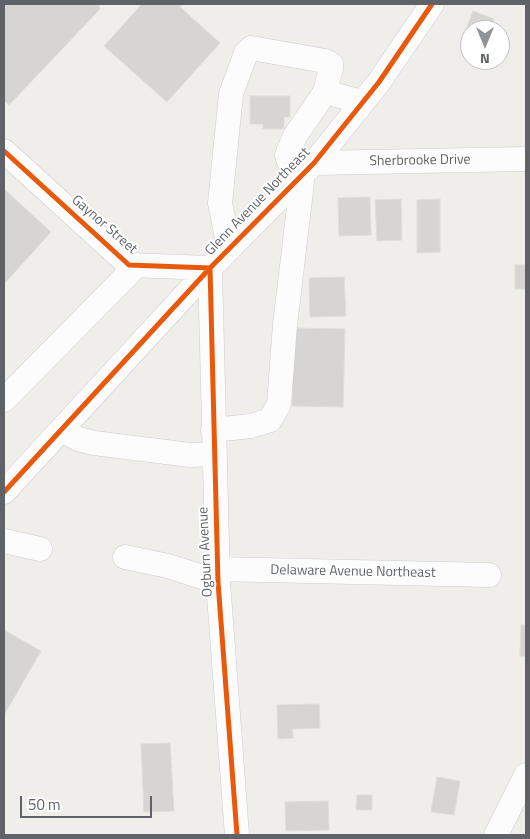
<!DOCTYPE html>
<html>
<head>
<meta charset="utf-8">
<style>
	body { margin:0 }
	#map { position:relative; width:530px; height:839px; overflow:hidden; background:#efeeea; font-family:"Titillium Web",sans-serif }
	canvas { display:block }
	.frame { position:absolute; inset:0; border:5px solid #5f6368; pointer-events:none }
	.north { position:absolute; left:460px; top:20px; width:50px; height:50px; box-sizing:border-box; background:#fff; border:1px solid #bfc1c3; border-radius:50%; rotate:180deg; font-size:14px; font-weight:700; line-height:20px; text-align:center; color:#5f6368 }
	.north::after { content:''; display:block; margin:auto; width:18px; height:22px; background:#919496; clip-path:polygon(50% 0,100% 100%,50% 72%,0 100%) }
	.scale { position:absolute; left:20px; top:796px; width:132px; height:22px; box-sizing:border-box; border:2px solid #5f6368; border-top:0; padding-left:6px; font-size:15px; line-height:18px; white-space:nowrap; color:#5f6368; -webkit-text-stroke:4px #fff; paint-order:stroke }
</style>
</head>
<body>
<div id="map">
<canvas width="530" height="839"></canvas>
<div class="frame"></div>
<div class="north">N</div>
<div class="scale">50 m</div>
</div>
<script>
const context = document.querySelector('canvas').getContext('2d');
context.lineJoin = 'round';
function fill(path, color) { context.fillStyle = color; context.fill(path, 'evenodd'); }
const shape = rows => new Path2D(rows.map(r => 'M' + r).join(''));
function strokePath(path, color, width, dash) { context.strokeStyle = color; context.lineWidth = width; context.lineCap = dash ? 'butt' : 'round'; context.setLineDash(dash || []); context.stroke(path); }
function label(font, color, halo, rows, align = 'center') {
  context.font = font + ' "Titillium Web",sans-serif'; context.lineWidth = 4; context.setLineDash([]); context.textBaseline = 'middle'; context.strokeStyle = halo; context.fillStyle = color; for (const [text, x, y, turn = 0] of rows) {
    context.save(); context.translate(x, y); context.rotate((+turn || 0) * Math.PI / 180); context.textAlign = isNaN(turn) ? turn : align; if (halo) context.strokeText(text, 0, 0); context.fillText(text, 0, 0); context.restore();
  }
}
const building = shape([
	[4,4,98,4,100,9,9,105,4,100,4,4],
	[142,4,183,4,180,7,220,43,167,102,104,46,142,4],
	[473,11,494,19,490,30,470,30,470,47,461,44,473,11],
	[250,96,290,96,290,117,284,117,284,129,263,129,263,124,250,124,250,96],
	[4,189,51,232,4,284,4,189],
	[370,197,371,235,339,236,338,198,370,197],
	[401,199,402,240,377,241,375,200,401,199],
	[440,199,440,252,417,253,417,200,440,199],
	[515,265,526,265,526,289,515,289,515,265],
	[344,277,346,316,310,317,309,278,344,277],
	[293,328,345,329,343,407,292,406,293,328],
	[521,625,526,625,526,656,520,656,521,625],
	[4,630,41,651,4,715,4,630],
	[319,704,320,728,292,729,293,738,278,739,277,705,319,704],
	[170,743,174,811,144,812,141,744,170,743],
	[437,777,460,781,454,815,431,812,437,777],
	[357,795,372,795,372,810,356,810,357,795],
	[328,801,329,830,286,831,285,802,328,801]
]);
fill(building, '#d6d5d3');
strokePath(building, '#deddd9', 1);
const minor = shape([
	[4,151,129,265,210,268,218,582,237,835],
	[314,163,526,159],
	[229,248,220,203,231,94,246,53,251,48,325,61,331,64,331,68,325,92,362,102],
	[4,400,137,265],
	[61,430,78,439,94,443,190,455,213,454],
	[213,430,251,426,270,420,279,404,285,325,303,174,289,162,287,155,295,136,325,92],
	[4,492,210,268,314,163,379,82,432,4],
	[4,541,40,549],
	[125,557,168,566,218,582],
	[218,569,489,575],
	[496,835,526,775]
]);
strokePath(minor, '#cbcccc', 25);
strokePath(minor, '#fdfcfc', 24);
strokePath(shape([
	[4,151,129,265,210,268,218,582,237,835],
	[4,492,210,268,314,163,379,82,432,4]
]), '#e8590c', 5);
label('14px', '#5f6368', '#fff', [
	["Sherbrooke Drive",420,161,-1],
	["Glenn Avenue Northeast",258,202,-46],
	["Gaynor Street",104,225,41],
	["Ogburn Avenue",206,552,-93],
	["Delaware Avenue Northeast",353,572,1]
]);
</script>
</body>
</html>
